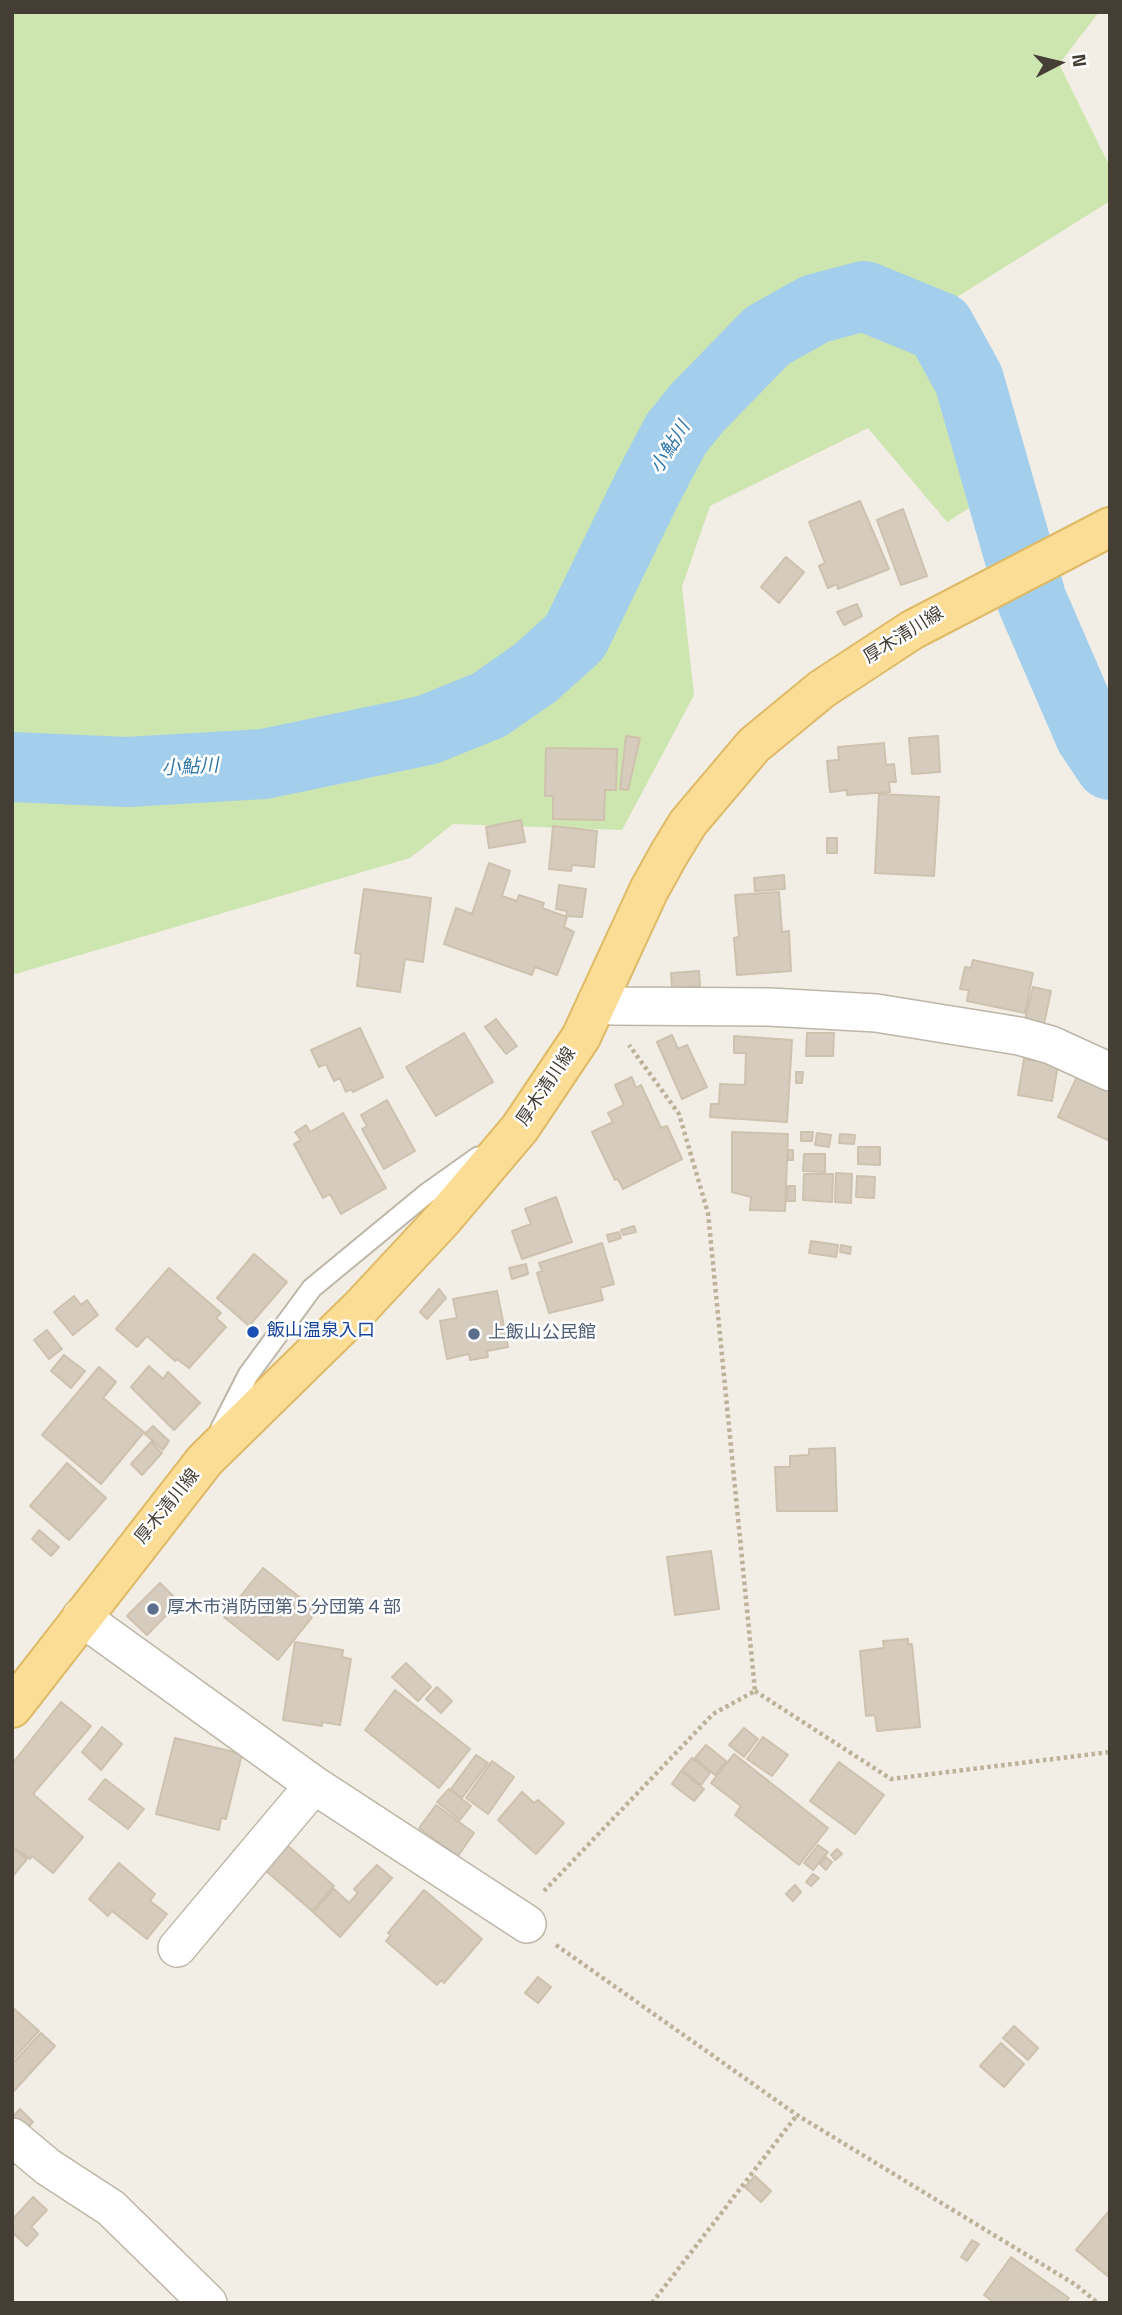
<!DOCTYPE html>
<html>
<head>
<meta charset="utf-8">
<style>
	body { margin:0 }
	#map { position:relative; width:1122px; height:2315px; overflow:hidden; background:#f2eee5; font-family:"Titillium Web",sans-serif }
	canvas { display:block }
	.frame { position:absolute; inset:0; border:14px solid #443e35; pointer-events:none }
	.north { position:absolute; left:1024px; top:28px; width:70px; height:70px; -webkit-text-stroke:5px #fff; paint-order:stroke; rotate:83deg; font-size:19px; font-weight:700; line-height:28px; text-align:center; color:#443e35 }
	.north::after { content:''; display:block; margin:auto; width:24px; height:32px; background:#443e35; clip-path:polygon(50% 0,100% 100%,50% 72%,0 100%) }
</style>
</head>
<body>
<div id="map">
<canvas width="1122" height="2315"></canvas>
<div class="frame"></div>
<div class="north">N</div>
</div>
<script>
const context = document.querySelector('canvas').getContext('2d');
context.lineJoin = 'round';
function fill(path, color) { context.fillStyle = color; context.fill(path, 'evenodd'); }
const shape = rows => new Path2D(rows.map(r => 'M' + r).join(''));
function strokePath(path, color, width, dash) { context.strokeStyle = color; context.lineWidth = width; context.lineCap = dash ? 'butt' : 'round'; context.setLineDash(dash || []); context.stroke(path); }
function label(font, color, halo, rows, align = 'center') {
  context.font = font + ' "Titillium Web","Noto Sans JP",sans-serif'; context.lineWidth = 5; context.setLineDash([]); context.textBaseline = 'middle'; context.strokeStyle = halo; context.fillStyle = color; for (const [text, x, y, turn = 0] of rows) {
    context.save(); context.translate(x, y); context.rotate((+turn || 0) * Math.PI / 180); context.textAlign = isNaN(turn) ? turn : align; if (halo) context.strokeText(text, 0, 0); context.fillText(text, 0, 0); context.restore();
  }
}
fill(shape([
	[12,12,1099,12,1059,64,1110,167,1110,201,922,319,996,491,947,522,868,428,710,506,682,587,694,695,622,830,453,824,410,858,12,975]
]), '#cde5af');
strokePath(shape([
	[12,767,127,772,264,764,427,730,489,705,535,673,575,637,647,489,676,434,697,408,767,336,815,309,864,296,940,327,969,380,1032,601,1090,735,1110,765]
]), '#a3cfed', 70);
const building = shape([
	[860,501,889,569,838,589,837,584,828,588,819,566,825,563,809,522,860,501],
	[903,509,927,576,901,585,877,520,903,509],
	[786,557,804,572,779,603,761,587,786,557],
	[857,604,862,616,844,625,837,612,857,604],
	[626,736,640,738,628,790,620,789,626,736],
	[938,736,940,772,912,774,909,738,938,736],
	[884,743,886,765,894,764,896,782,889,782,890,792,847,795,847,790,830,792,827,761,839,760,838,747,884,743],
	[546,748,617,749,616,790,605,790,604,820,553,819,553,796,545,796,546,748],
	[879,794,939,797,934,876,875,873,879,794],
	[521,820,525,842,489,848,486,827,521,820],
	[553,826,597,831,594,867,572,865,571,871,549,869,553,826],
	[827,838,837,838,837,853,827,853,827,838],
	[489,863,510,871,502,896,517,901,519,895,544,903,542,908,567,917,564,927,574,932,557,975,535,967,532,975,444,944,456,908,472,914,489,863],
	[784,875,785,889,755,891,754,878,784,875],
	[559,885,586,889,582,917,566,916,567,911,556,909,559,885],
	[364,889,431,898,423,962,405,959,400,992,357,986,361,954,355,953,364,889],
	[779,892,782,932,789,931,791,971,737,975,734,938,739,937,735,895,779,892],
	[973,960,1033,973,1025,1013,967,1001,969,990,960,989,965,967,971,968,973,960],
	[699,971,700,986,672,988,671,973,699,971],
	[1033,987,1051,991,1044,1024,1025,1020,1033,987],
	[496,1019,517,1046,506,1054,485,1027,496,1019],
	[360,1028,383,1077,353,1092,351,1089,346,1092,340,1078,334,1081,326,1064,319,1067,311,1050,360,1028],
	[464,1033,493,1082,436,1116,406,1067,464,1033],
	[807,1033,834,1033,833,1056,806,1056,807,1033],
	[672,1035,678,1049,687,1045,707,1087,682,1099,657,1042,672,1035],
	[734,1036,792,1040,787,1122,710,1117,711,1104,719,1104,720,1084,745,1085,746,1053,734,1053,734,1036],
	[1024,1059,1058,1064,1052,1101,1018,1095,1024,1059],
	[796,1072,803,1072,802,1083,796,1083,796,1072],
	[632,1077,636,1088,641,1085,661,1128,667,1126,682,1159,623,1189,618,1179,615,1180,592,1132,613,1122,608,1113,624,1105,615,1085,632,1077],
	[1077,1077,1110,1092,1110,1141,1058,1117,1077,1077],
	[387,1100,415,1151,384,1169,362,1129,367,1126,361,1115,387,1100],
	[343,1113,386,1188,341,1214,330,1194,323,1198,294,1144,301,1140,295,1132,306,1125,310,1132,343,1113],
	[732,1132,788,1134,785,1211,750,1210,751,1197,732,1192,732,1132],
	[801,1132,813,1132,812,1141,801,1141,801,1132],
	[817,1133,831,1135,829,1147,815,1145,817,1133],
	[840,1134,855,1135,854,1144,839,1143,840,1134],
	[858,1147,880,1147,880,1165,858,1164,858,1147],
	[788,1150,793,1150,793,1160,788,1160,788,1150],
	[804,1154,825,1154,825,1172,803,1171,804,1154],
	[836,1173,852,1174,851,1203,835,1202,836,1173],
	[804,1174,833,1174,832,1202,803,1200,804,1174],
	[857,1176,875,1177,874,1198,856,1197,857,1176],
	[788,1186,795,1186,795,1201,787,1201,788,1186],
	[556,1197,572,1242,522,1259,512,1231,531,1224,525,1209,556,1197],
	[634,1226,636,1232,623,1235,621,1230,634,1226],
	[619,1232,621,1238,609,1242,607,1235,619,1232],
	[811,1241,838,1245,836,1257,809,1253,811,1241],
	[602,1243,614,1284,600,1288,603,1300,549,1313,537,1273,542,1271,539,1263,602,1243],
	[841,1245,851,1247,850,1254,840,1252,841,1245],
	[254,1254,287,1282,249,1326,217,1298,254,1254],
	[526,1264,528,1274,512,1279,509,1268,526,1264],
	[169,1268,221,1313,216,1318,226,1327,189,1368,177,1359,175,1361,147,1336,137,1347,116,1329,169,1268],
	[439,1289,446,1298,427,1319,420,1312,439,1289],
	[497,1291,508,1347,487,1351,488,1357,470,1360,469,1354,447,1359,440,1321,457,1318,453,1299,497,1291],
	[74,1296,81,1305,87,1300,98,1315,73,1335,54,1312,74,1296],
	[47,1330,62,1349,49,1359,34,1340,47,1330],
	[64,1355,85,1371,71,1388,51,1371,64,1355],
	[149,1366,163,1379,168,1372,200,1403,174,1430,131,1387,149,1366],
	[99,1367,116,1382,103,1398,144,1432,101,1484,42,1435,99,1367],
	[153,1426,169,1441,163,1450,145,1434,153,1426],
	[151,1442,162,1453,142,1475,131,1464,151,1442],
	[835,1448,837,1511,777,1511,775,1467,790,1467,790,1456,809,1455,809,1449,835,1448],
	[67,1463,106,1498,69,1540,30,1506,67,1463],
	[39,1530,59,1547,51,1556,32,1539,39,1530],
	[711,1551,719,1609,675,1615,667,1557,711,1551],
	[263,1568,317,1611,278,1660,224,1617,263,1568],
	[160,1583,179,1602,147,1635,127,1616,160,1583],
	[908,1639,908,1644,912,1644,920,1727,877,1731,875,1715,866,1716,860,1651,884,1648,883,1641,908,1639],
	[295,1642,343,1650,342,1657,351,1659,340,1725,322,1722,322,1726,283,1720,295,1642],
	[406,1663,431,1687,418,1701,392,1677,406,1663],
	[437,1687,452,1701,441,1713,426,1699,437,1687],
	[395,1690,470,1749,439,1788,365,1730,395,1690],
	[61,1702,91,1726,33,1794,83,1837,53,1873,32,1856,30,1859,12,1846,12,1764,61,1702],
	[102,1727,122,1744,101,1770,82,1752,102,1727],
	[744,1728,758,1739,744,1757,729,1745,744,1728],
	[763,1737,788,1755,772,1776,747,1759,763,1737],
	[175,1738,242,1754,226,1819,221,1818,219,1830,156,1814,175,1738],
	[706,1745,726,1761,715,1775,695,1758,706,1745],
	[734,1754,828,1828,799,1865,735,1815,741,1806,711,1783,734,1754],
	[476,1755,488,1763,462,1798,451,1789,476,1755],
	[692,1758,710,1773,701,1785,682,1770,692,1758],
	[492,1761,514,1777,488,1814,466,1798,492,1761],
	[839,1762,884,1795,855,1834,810,1801,839,1762],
	[681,1771,704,1789,694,1801,672,1784,681,1771],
	[105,1779,144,1809,128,1829,89,1799,105,1779],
	[449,1789,471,1806,460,1820,437,1802,449,1789],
	[522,1792,534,1803,538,1800,564,1823,536,1854,498,1820,522,1792],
	[436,1805,474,1833,458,1856,419,1828,436,1805],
	[287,1845,334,1886,312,1911,265,1870,287,1845],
	[818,1845,828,1852,813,1870,804,1863,818,1845],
	[12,1848,27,1859,12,1877,12,1848],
	[837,1849,842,1854,835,1860,831,1855,837,1849],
	[826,1857,832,1862,826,1870,820,1864,826,1857],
	[119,1863,155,1894,150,1901,167,1914,147,1939,112,1911,108,1916,89,1899,119,1863],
	[377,1865,392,1878,340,1937,313,1912,334,1889,349,1903,358,1893,354,1889,377,1865],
	[813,1874,819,1878,811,1886,806,1882,813,1874],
	[795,1885,801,1892,793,1901,786,1894,795,1885],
	[424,1890,482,1939,444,1983,441,1980,437,1985,386,1941,391,1935,388,1933,424,1890],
	[538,1977,551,1987,538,2003,525,1993,538,1977],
	[12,2007,39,2031,12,2060,12,2007],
	[1014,2026,1038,2048,1028,2060,1003,2038,1014,2026],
	[41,2033,55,2046,12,2093,12,2064,41,2033],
	[1001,2043,1024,2064,1004,2087,980,2066,1001,2043],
	[20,2109,33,2122,23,2133,12,2124,12,2118,20,2109],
	[755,2176,771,2191,761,2202,745,2187,755,2176],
	[33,2197,47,2210,31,2227,38,2234,27,2246,12,2232,12,2220,33,2197],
	[1110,2210,1110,2278,1076,2250,1110,2210],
	[972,2240,979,2244,967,2261,961,2257,972,2240],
	[1011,2257,1069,2298,1065,2303,995,2303,984,2295,1011,2257]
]);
fill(building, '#d6ccbe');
strokePath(building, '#cec1ae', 2);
const service = shape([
	[221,1428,248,1375,312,1288,426,1194,478,1157]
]);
const minor = shape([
	[597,1001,612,1006,769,1007,876,1013,1019,1036,1051,1045,1110,1072],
	[81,1617,314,1785,527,1924],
	[177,1948,314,1785],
	[12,2137,48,2167,111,2208,208,2303]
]);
const primary = shape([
	[12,1708,205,1460,361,1307,443,1219,520,1128,581,1037,649,890,669,854,688,823,754,745,822,689,912,630,1110,527]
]);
strokePath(service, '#bdb6a8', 23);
strokePath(minor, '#bdb6a8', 40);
strokePath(primary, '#dfba66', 42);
strokePath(shape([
	[755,1691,891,1779,1110,1752],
	[544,1891,713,1714,755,1691,708,1213,679,1114,629,1045],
	[556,1945,797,2115,1076,2285,1098,2303],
	[652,2303,797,2115]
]), '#beb19a', 4.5, [3.5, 3.5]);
strokePath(service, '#fff', 19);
strokePath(minor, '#fff', 37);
strokePath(primary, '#fbdd95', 38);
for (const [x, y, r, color] of [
	[253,1332,7,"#1a4fb4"],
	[474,1334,7,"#5c6f8a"],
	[153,1609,7,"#5c6f8a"]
]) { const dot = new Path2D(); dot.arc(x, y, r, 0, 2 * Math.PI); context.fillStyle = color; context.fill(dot); strokePath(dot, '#fff', 2.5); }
label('18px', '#443e35', '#fff', [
	["厚木清川線",904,636,-32],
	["厚木清川線",547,1087,-56],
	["厚木清川線",168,1507,-51]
]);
label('18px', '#164399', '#fff', [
	["飯山温泉入口",267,1332]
], 'left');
label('18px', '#4e5e75', '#fff', [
	["上飯山公民館",488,1334],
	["厚木市消防団第５分団第４部",167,1609]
], 'left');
label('italic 19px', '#3279ac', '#fff', [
	["小鮎川",671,448,-58],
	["小鮎川",190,768,-3]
]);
</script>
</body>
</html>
